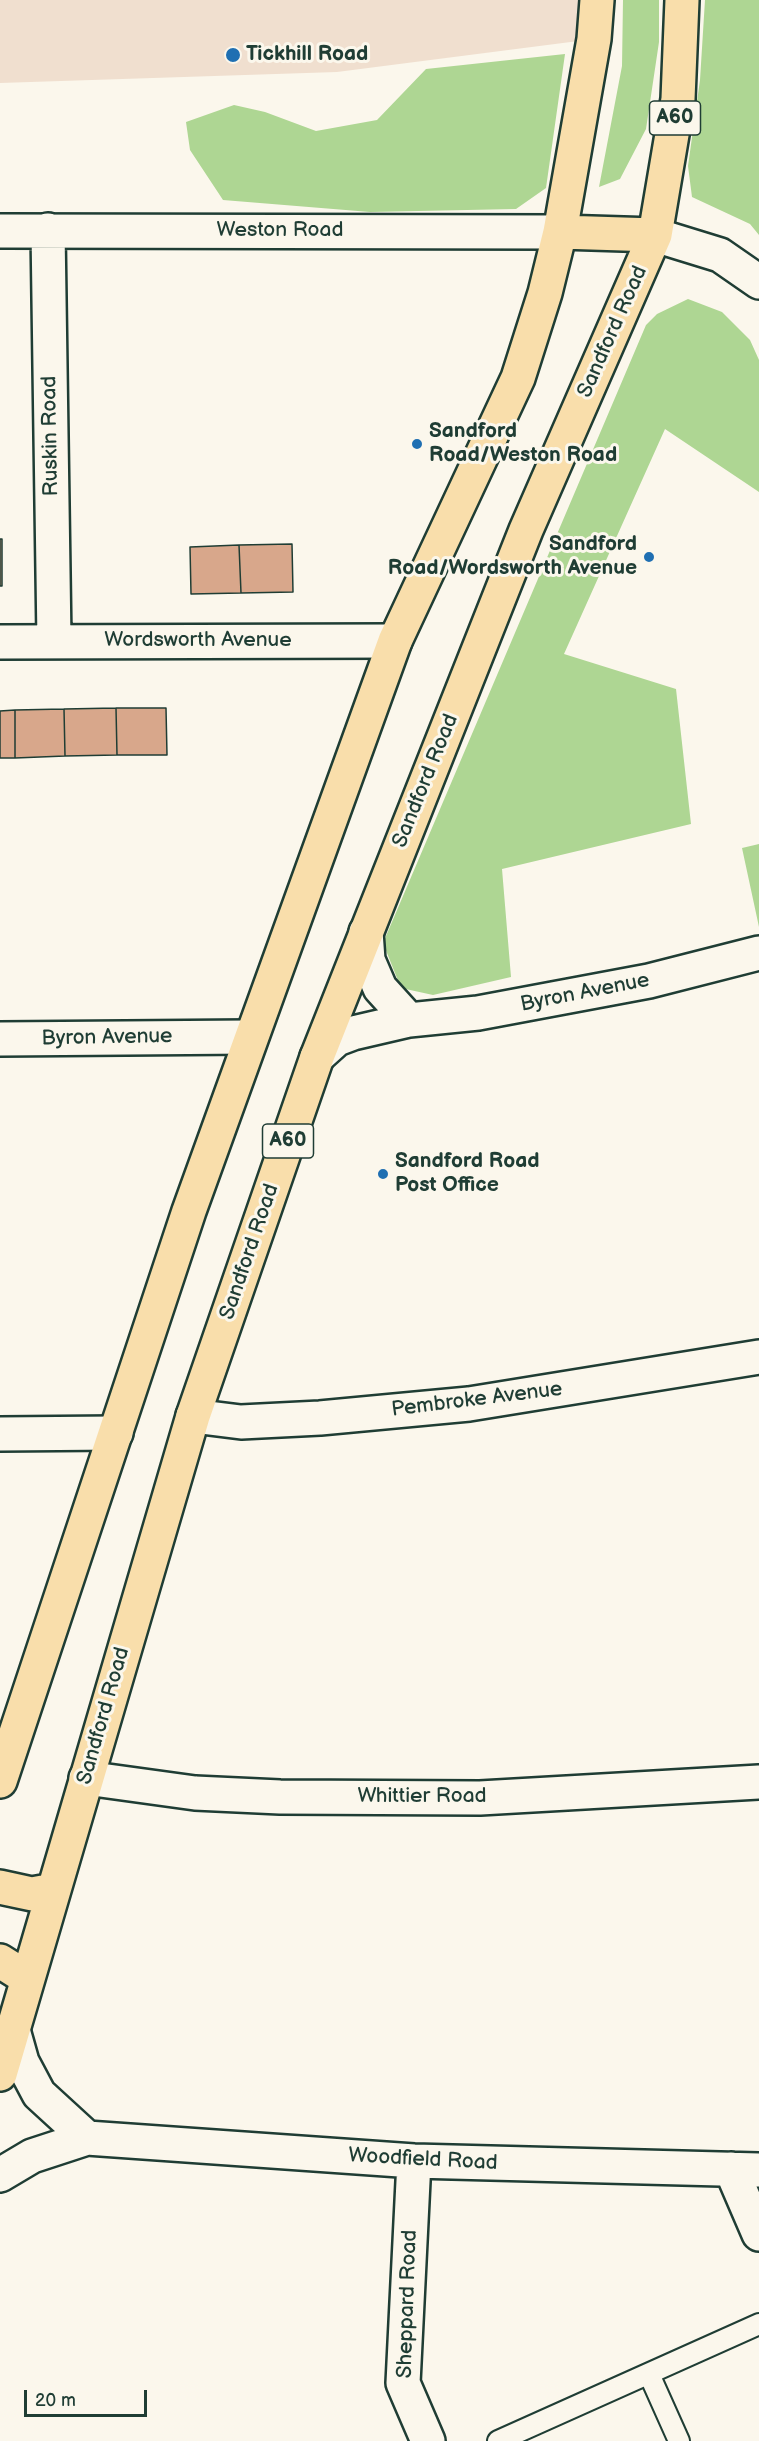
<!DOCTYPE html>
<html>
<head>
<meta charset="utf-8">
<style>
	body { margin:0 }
	#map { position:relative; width:759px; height:2441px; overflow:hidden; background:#fbf7ec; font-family:"Balsamiq Sans",sans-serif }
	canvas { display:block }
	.scale { position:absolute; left:24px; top:2390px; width:123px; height:27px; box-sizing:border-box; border:3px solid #1f3d34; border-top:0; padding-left:8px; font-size:18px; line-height:21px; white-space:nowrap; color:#1f3d34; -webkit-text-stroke:4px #fbf7ec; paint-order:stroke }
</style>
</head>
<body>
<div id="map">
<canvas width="759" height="2441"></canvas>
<div class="scale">20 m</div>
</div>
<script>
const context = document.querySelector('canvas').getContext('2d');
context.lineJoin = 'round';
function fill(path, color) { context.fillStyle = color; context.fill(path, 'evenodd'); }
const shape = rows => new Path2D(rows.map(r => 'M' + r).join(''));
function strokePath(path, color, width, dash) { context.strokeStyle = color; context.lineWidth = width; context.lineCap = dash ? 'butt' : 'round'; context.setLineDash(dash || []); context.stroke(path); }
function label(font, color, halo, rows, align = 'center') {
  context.font = font + ' "Balsamiq Sans",sans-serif'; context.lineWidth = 6; context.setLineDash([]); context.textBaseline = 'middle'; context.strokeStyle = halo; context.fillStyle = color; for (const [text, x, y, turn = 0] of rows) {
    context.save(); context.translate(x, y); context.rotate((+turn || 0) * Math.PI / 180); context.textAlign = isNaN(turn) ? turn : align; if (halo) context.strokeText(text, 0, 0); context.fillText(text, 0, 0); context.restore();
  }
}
fill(shape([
	[0,0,591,0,594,39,337,72,0,83]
]), '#f0dfcf');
fill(shape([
	[623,0,659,0,659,42,646,129,620,179,599,187,622,66],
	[705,0,759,0,759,235,750,224,692,197,688,166,700,80],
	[565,54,546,188,516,209,370,212,223,200,190,150,186,122,234,105,265,112,316,131,377,120,426,69],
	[688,299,722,312,750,340,759,360,759,492,665,429,564,654,676,689,691,824,502,869,511,977,433,995,401,988,383,943,646,325,657,314],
	[759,844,759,927,742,848]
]), '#aed693');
const building = shape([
	[0,539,2,539,2,586,0,586,0,539],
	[292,544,293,592,241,593,239,545,292,544],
	[239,545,241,593,191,594,190,547,239,545],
	[116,708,166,708,167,755,117,755,116,708],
	[116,708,117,755,65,756,64,709,116,708],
	[64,709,65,756,15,758,15,710,64,709],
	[15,710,15,758,0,758,0,711,15,710]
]);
fill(building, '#d8a78b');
strokePath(building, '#1f3d34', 1.5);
const lane = shape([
	[649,2374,679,2441],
	[498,2441,759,2324]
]);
const street = shape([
	[48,230,54,641],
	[0,231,560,232],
	[0,642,395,641],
	[409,1020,478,1013,649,981,759,953],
	[0,1039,250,1037],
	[317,1057,337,1039,353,1033,409,1020,380,988,368,960,366,932],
	[193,1416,241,1422,320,1418,469,1404,759,1357],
	[0,1434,116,1433],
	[86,1778,195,1793,280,1797,480,1798,759,1782],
	[87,2138,414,2161,759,2170],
	[414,2161,403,2383,428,2441],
	[731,2169,759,2234],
	[0,2175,32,2156,87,2138,39,2094,22,2062,13,2030]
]);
const secondary = shape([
	[655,235,720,255,759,282]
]);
const primary = shape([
	[560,232,655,235],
	[0,1781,189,1211,395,641,518,378,545,293,560,232,594,39,597,0],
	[0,1887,32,1894,54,1890],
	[0,1961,27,1978],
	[0,2074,193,1416,317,1057,526,530,655,235,678,99,682,0]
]);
strokePath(lane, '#1f3d34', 24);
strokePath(street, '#1f3d34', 38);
strokePath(secondary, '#1f3d34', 38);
strokePath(primary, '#1f3d34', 38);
strokePath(lane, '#fbf7ec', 20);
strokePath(street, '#fbf7ec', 33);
strokePath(secondary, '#fbf7ec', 33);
strokePath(primary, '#f9deab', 33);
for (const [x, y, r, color] of [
	[233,55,8,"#1f6fb2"],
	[417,444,6,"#1f6fb2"],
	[649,557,6,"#1f6fb2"],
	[383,1174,6,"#1f6fb2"]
]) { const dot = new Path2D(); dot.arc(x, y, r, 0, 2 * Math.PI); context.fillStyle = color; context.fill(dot); strokePath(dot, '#fbf7ec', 2); }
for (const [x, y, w] of [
	[675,118,51],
	[288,1141,51]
]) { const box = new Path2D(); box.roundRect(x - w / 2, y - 17, w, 34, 4.5); context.fillStyle = '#fbf7ec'; context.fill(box); strokePath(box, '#1f3d34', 1.5); }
label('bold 20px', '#1f3d34', null, [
	["A60",675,118],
	["A60",288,1141]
]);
label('bold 21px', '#1f3d34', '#fbf7ec', [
	["Tickhill Road",246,55],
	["Sandford",429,432],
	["Road/Weston Road",429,456],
	["Sandford",637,545,"right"],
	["Road/Wordsworth Avenue",637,569,"right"],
	["Sandford Road",395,1162],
	["Post Office",395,1186]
], 'left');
label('21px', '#1f3d34', '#fbf7ec', [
	["Weston Road",280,231],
	["Sandford Road",613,332,-66],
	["Ruskin Road",51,436,-91],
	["Wordsworth Avenue",198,641],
	["Sandford Road",426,781,-68],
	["Byron Avenue",585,993,-11],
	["Byron Avenue",107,1038,-1],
	["Sandford Road",250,1252,-71],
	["Pembroke Avenue",477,1400,-7],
	["Sandford Road",104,1716,-74],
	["Whittier Road",422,1797],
	["Woodfield Road",423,2160,3],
	["Sheppard Road",408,2304,-88]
]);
</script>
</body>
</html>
